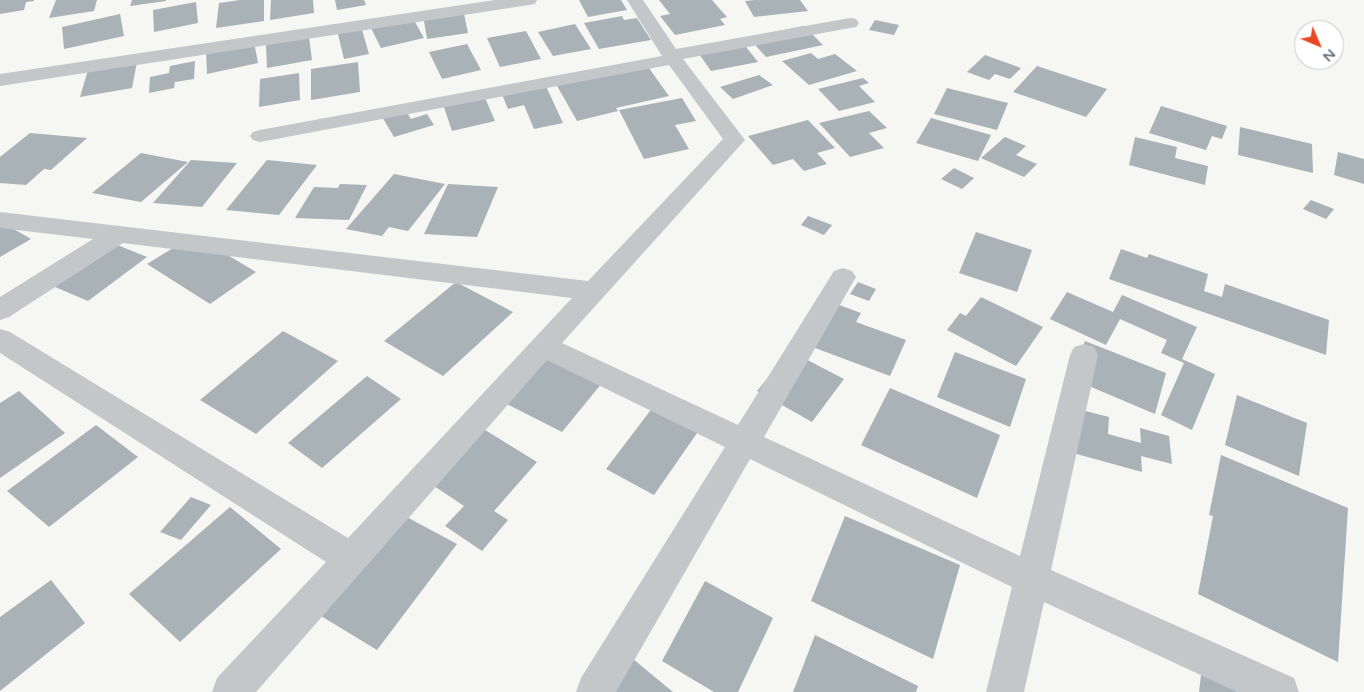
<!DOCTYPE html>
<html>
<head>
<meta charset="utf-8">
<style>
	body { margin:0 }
	#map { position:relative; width:1364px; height:692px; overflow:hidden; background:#f6f6f2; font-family:"Varela Round",sans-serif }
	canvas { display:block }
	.north { position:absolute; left:1294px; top:20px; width:50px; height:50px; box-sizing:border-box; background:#fff; border:1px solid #c1c9ce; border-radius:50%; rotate:135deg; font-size:14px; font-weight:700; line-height:20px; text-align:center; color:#647784 }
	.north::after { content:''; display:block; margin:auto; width:18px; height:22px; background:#e74722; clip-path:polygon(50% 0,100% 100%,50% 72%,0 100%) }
</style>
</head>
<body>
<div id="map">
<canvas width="1364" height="692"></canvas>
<div class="north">N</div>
</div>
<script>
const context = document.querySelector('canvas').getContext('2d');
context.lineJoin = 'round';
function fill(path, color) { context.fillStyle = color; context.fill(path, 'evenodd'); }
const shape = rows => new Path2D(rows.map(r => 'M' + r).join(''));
fill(shape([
	[0,0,34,0,34,1,26,2,24,10,0,14],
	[56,0,97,0,94,11,49,18],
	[132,0,166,0,166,1,130,6],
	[240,0,264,0,264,21,216,28,219,3],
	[271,0,313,0,314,13,270,20],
	[335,0,364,0,366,5,337,10],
	[579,0,621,0,627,10,588,17],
	[659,0,712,0,727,17,720,19,725,25,675,35,660,16,670,14],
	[755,0,800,0,808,11,754,17,745,1],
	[196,2,198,23,154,32,153,10],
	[463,9,468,33,427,39,423,15],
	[120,14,124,36,64,49,62,27],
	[411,15,424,38,381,48,369,24],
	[622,16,624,20,637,18,651,40,599,49,584,23],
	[875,20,899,25,894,35,869,30],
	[575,24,591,49,553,56,538,32],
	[361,26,369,54,344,59,337,30],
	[804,26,823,45,766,57,748,37],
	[526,31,541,59,500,67,487,38],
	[309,37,312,60,267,68,266,45],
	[254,42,258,63,207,74,206,51],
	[743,43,758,62,711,71,697,51],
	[467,44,481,70,442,79,429,52],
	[811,53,818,59,835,54,857,71,809,85,782,61],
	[985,55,1021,68,1010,79,995,74,989,80,967,72],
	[195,61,194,79,175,82,174,88,149,93,150,77,169,73,170,66],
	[137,62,132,88,80,97,88,70],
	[358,62,360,92,311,100,311,69],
	[646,64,669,96,616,108,618,111,577,121,556,84],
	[1037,66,1107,89,1086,117,1013,92],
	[299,73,300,100,259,107,260,79],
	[759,75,773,85,733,99,720,87],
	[863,78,869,83,859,86,875,102,839,111,818,89],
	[545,84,563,123,534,129,524,105,508,109,501,92],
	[947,88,1008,103,997,130,934,114],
	[483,93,495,121,452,131,442,101],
	[682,98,696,121,675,125,689,149,644,159,619,110],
	[1161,106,1227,126,1222,139,1212,136,1206,150,1149,133],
	[404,108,411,119,427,114,434,125,394,137,381,115],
	[869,111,887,128,869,133,884,148,850,157,819,123],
	[931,118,991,135,978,161,916,143],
	[808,120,835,148,817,153,827,164,804,171,793,159,773,165,748,136],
	[1240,127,1312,144,1313,173,1238,155],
	[30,133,87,138,51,170,44,169,26,185,0,183,0,157],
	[1005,137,1026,146,1016,155,1037,164,1024,177,981,158],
	[1135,137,1177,147,1175,158,1208,166,1205,185,1129,165],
	[1338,152,1364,159,1364,184,1334,175],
	[141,153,188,162,141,202,92,193],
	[191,160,237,163,202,207,153,203],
	[267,160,317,165,279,215,226,210],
	[954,168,974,178,962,189,941,179],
	[394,174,445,184,408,231,389,227,382,236,346,229],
	[340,184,367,185,349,220,295,218,314,187,338,188],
	[448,184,498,187,477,237,424,234],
	[1311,200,1334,209,1326,219,1303,209],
	[808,216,832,225,824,235,801,225],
	[0,221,31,239,0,257],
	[976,232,1032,250,1017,292,959,273],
	[194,235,256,272,210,304,147,264],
	[115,244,147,257,88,301,41,281],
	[1121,249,1147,258,1149,254,1208,274,1204,291,1222,297,1225,284,1329,320,1326,355,1109,279],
	[456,282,513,312,443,376,384,341],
	[858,282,876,289,869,301,850,294],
	[1067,292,1113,312,1122,295,1197,327,1182,359,1215,374,1192,430,1161,415,1184,363,1161,353,1167,340,1120,319,1106,345,1050,319],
	[981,297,1043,327,1016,366,947,330,960,313,966,316],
	[823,299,861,313,856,322,906,340,890,376,799,342],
	[283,331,338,361,256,434,200,400],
	[1085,341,1166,373,1155,414,1070,378],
	[790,351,844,379,812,422,757,391],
	[535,352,602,383,562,432,493,397],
	[955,352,1026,379,1010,427,937,397],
	[367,376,401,399,322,468,288,443],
	[890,388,1000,435,977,498,861,445],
	[19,391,65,433,0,478,0,403],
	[1237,395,1307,423,1299,476,1225,445],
	[656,403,702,426,654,495,606,469],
	[1074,408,1109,417,1108,434,1141,443,1140,428,1169,436,1172,464,1141,456,1142,472,1073,453],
	[469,420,537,462,494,511,508,520,482,551,445,526,464,506,416,474],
	[96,425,138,457,49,527,7,491],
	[1221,455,1348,508,1338,662,1198,594,1213,516,1209,515],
	[191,497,211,505,181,540,160,532],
	[230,507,281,549,180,642,129,594],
	[403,515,457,544,377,650,321,616],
	[845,516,960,565,933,659,811,601],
	[51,580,85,623,0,691,0,617],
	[705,581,773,618,738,692,714,692,662,661],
	[815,635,918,686,916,692,793,692],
	[616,645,673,692,578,692],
	[1203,658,1274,692,1199,692]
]), '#a9b2b7');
fill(shape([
	[495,0,537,0,535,4,529,5,0,86,0,74,495,0],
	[627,0,643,0,676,49,850,18,856,19,859,23,856,27,850,28,683,59,745,140,562,343,738,425,834,271,843,268,852,271,856,277,764,437,1020,556,1070,355,1074,347,1084,344,1094,347,1098,355,1051,570,1294,678,1299,692,1237,692,1044,602,1024,692,986,692,1012,587,750,459,616,692,576,692,581,678,725,447,547,360,256,692,212,692,217,678,326,562,0,353,0,329,10,332,348,538,572,298,123,243,9,317,0,320,0,297,93,239,0,228,0,212,588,281,723,139,669,65,260,142,253,140,250,136,253,132,260,130,662,56,627,0]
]), '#c3c7ca');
</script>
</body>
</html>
